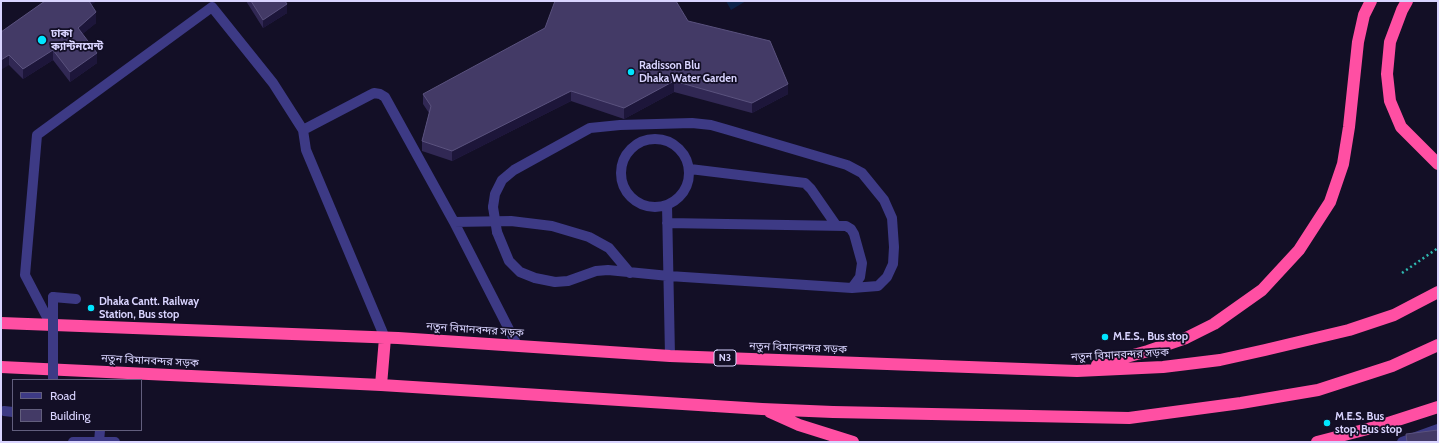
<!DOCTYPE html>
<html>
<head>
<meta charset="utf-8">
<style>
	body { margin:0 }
	#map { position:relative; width:1439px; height:443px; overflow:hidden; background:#130f26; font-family:Cabin,sans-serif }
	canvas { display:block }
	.frame { position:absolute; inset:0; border:2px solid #d9d4ff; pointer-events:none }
	.legend { position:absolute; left:12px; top:379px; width:130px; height:52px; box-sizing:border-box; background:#130f26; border:1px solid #625e7d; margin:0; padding:5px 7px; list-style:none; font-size:12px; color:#d9d4ff }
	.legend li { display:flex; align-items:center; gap:8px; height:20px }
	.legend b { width:20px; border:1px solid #625e7d }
</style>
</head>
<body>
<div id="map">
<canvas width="1439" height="443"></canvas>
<div class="frame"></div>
<ul class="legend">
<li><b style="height:5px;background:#3d3a85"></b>Road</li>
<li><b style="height:11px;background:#433a66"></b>Building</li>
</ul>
</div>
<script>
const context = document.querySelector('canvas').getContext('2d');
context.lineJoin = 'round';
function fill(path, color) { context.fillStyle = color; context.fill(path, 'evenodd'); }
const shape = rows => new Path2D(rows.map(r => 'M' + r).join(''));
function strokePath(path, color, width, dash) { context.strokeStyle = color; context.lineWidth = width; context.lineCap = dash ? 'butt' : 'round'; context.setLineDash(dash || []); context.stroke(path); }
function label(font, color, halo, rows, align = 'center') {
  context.font = font + ' Cabin,"Noto Sans Bengali",sans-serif'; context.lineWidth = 3.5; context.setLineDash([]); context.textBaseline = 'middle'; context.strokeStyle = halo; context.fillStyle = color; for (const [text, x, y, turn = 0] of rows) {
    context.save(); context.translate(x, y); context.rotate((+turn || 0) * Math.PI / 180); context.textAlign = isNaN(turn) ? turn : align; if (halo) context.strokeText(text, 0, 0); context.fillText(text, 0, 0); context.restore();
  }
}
fill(shape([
	[726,1,746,1,731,10]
]), '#0c2248');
strokePath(shape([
	[1402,273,1438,248]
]), '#2fb8b0', 2.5, [2, 3]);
strokePath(shape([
	[303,130,370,95,374,93,380,94,385,97,454,222,517,345],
	'621 173a34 34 0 1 1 68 0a34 34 0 1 1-68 0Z',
	[690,169,805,183,811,189,836,225],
	[667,205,670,356],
	[493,207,495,194,502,180,514,170,590,128,620,125,692,123,711,125,725,129,847,165,862,173,884,200,892,218,894,247,893,264,887,277,878,286,852,288,669,276,608,270,596,271,568,281,555,282,535,278,520,272,509,261,497,232],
	[454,222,511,221,552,226,589,237,609,248,630,273],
	[667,223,846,226,851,229,854,234,862,263,860,277,852,288],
	[50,323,25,275,37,135,212,7,273,83,303,130,306,150,385,338],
	[73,442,115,442],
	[99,442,100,430],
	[1402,442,1438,429]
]), '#3d3a85', 10);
strokePath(shape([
	[53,297,76,299],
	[4,411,13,412]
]), '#3d3a85', 10);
strokePath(shape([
	[1407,1,1402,10,1390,42,1387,74,1390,101,1401,127,1438,164],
	[1,323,398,338,670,356,1077,371,1163,367,1220,360,1265,350,1349,330,1394,315,1438,292],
	[1097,365,1148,351,1186,338,1214,324,1262,290,1299,250,1330,202,1343,164,1349,127,1358,42,1364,15,1371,1],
	[1,367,381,385,762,409,833,412,1129,418,1241,403,1318,390,1392,366,1438,345],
	[381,385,385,338],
	[770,412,799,425,853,442],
	[1317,442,1379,426,1438,407]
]), '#ff4fa3', 12);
strokePath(shape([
	[1,2,2,1]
]), '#00e5ff', 1);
strokePath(shape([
	[493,207,497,232]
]), '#3d3a85', 10);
strokePath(shape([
	[53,380,53,297]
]), '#3d3a85', 10);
fill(shape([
	[45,1,96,1,91,5,96,23,82,34,97,63,70,82,53,60,23,79,9,65,1,32],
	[246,1,285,1,287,13,263,28],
	[688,21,788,94,752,113,674,92,624,119,571,101,452,161,422,151,422,141,429,113,423,104,423,94]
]), '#312854');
fill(shape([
	[87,1,96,1,87,9],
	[287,4,287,13,263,28,263,20],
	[96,12,96,23,78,38,78,28],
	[53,50,53,60,23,79,23,69],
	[97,53,97,63,70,82,70,72],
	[9,55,9,65,1,70,1,60],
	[674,81,674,92,624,119,624,108],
	[788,84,788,94,752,113,752,103],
	[571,91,571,101,452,161,452,151]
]), '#1d163a');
const building = shape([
	[45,1,89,1,96,12,78,28,97,53,70,72,53,50,23,69,9,55,1,60,1,32,45,1],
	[251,1,285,1,287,4,263,20,251,1],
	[555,1,676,1,688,21,770,41,788,84,752,103,674,81,624,108,571,91,452,151,422,141,431,106,423,94,545,28,555,1],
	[1438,430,1438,442,1407,442,1406,434,1438,430]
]);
fill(building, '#433a66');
strokePath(building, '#5a527e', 1);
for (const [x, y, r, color] of [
	[42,40,5,"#00e5ff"],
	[631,72,4,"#00e5ff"],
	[91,308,4,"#00e5ff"],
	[1105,337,4,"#00e5ff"],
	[1327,423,4,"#00e5ff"]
]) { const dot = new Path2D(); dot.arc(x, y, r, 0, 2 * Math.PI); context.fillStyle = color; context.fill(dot); strokePath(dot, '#130f26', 1.5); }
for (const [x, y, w] of [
	[725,358,22]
]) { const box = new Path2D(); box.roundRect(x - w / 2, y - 8, w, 16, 3); context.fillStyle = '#130f26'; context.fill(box); strokePath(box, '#d9d4ff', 1); }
label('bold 10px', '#d9d4ff', null, [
	["N3",725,358]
]);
label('bold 11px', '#d9d4ff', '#130f26', [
	["ঢাকা",51,34],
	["ক্যান্টনমেন্ট",51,47],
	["Radisson Blu",639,66],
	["Dhaka Water Garden",639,79],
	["Dhaka Cantt. Railway",99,302],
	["Station, Bus stop",99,315],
	["M.E.S., Bus stop",1113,337],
	["M.E.S. Bus",1335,417],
	["stop, Bus stop",1335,430]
], 'left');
label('11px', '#d9d4ff', '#130f26', [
	["নতুন বিমানবন্দর সড়ক",475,330,4],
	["নতুন বিমানবন্দর সড়ক",798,348,2],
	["নতুন বিমানবন্দর সড়ক",1120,355,-3],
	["নতুন বিমানবন্দর সড়ক",150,361,3]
]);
</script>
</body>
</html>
